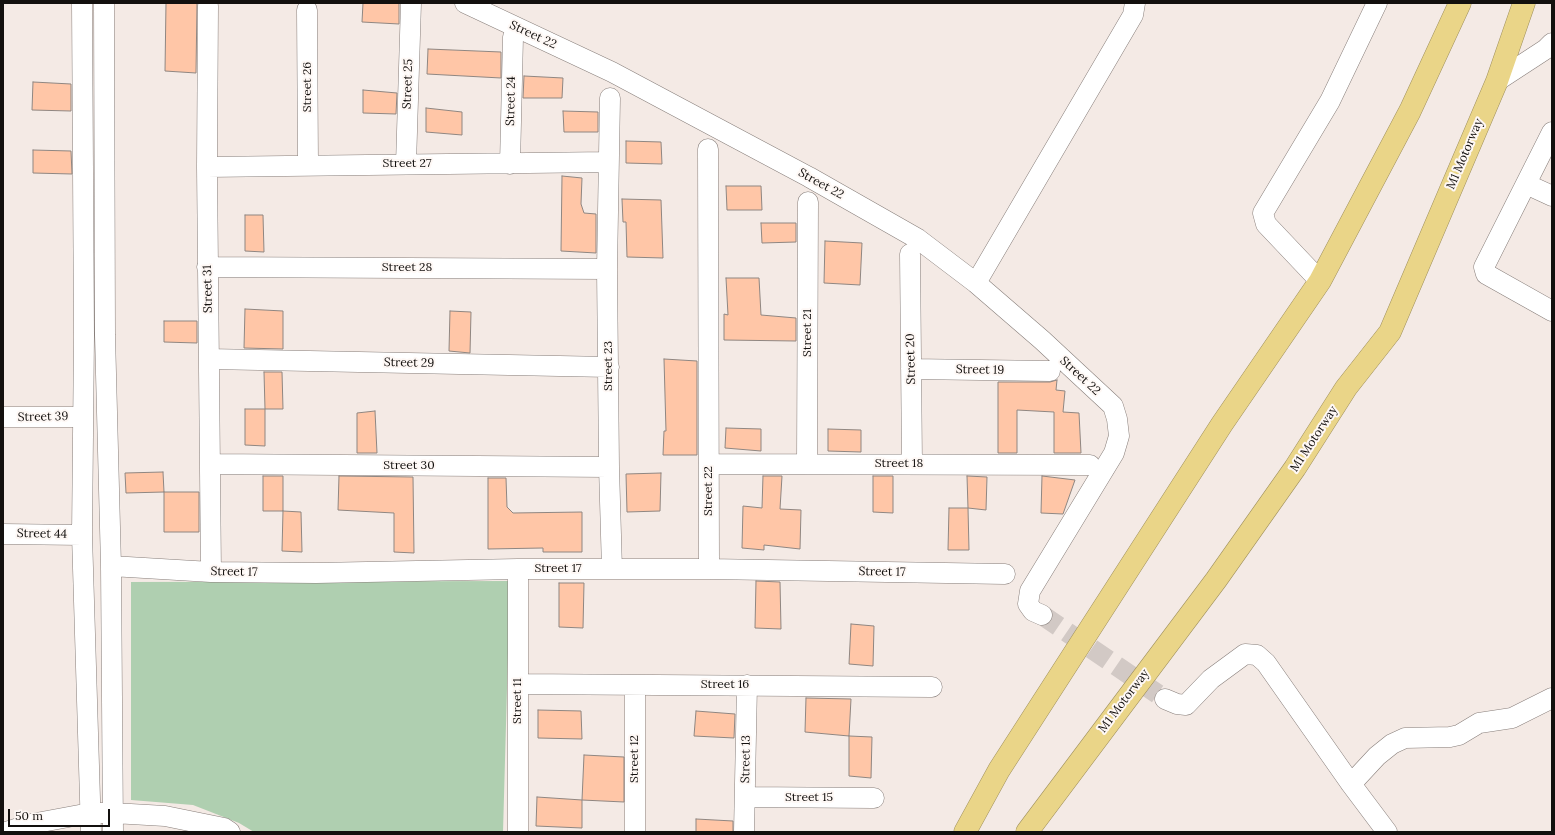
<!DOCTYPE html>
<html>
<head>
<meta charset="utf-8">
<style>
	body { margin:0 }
	#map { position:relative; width:1555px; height:835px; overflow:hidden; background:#f4eae5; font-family:Lora,serif }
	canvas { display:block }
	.frame { position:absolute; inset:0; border:4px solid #13100e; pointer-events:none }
	.scale { position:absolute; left:8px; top:809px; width:102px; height:18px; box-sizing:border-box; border:2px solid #13100e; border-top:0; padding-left:5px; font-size:12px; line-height:14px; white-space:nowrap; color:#13100e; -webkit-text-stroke:3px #fef8f5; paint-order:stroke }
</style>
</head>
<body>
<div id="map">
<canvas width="1555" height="835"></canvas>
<div class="frame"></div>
<div class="scale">50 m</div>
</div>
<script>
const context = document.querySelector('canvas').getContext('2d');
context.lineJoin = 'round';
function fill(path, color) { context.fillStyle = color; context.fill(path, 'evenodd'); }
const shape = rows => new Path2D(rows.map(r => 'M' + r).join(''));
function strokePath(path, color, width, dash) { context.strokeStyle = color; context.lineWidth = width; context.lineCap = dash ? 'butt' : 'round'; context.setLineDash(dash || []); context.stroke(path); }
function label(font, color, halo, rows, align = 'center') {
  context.font = font + ' Lora,serif'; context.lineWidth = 4; context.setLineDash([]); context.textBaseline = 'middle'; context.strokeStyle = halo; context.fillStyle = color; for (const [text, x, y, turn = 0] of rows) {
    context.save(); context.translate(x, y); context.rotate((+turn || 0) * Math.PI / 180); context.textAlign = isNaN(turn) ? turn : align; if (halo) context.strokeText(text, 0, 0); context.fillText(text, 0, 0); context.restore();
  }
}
fill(shape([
	[510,581,503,832,254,832,239,823,193,805,131,800,131,582]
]), '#afcfb0');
const building = shape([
	[166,3,197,3,196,73,165,71,166,3],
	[363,3,399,3,399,24,362,22,363,3],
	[428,49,501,52,501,78,427,74,428,49],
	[524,76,563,78,562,98,523,98,524,76],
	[33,82,71,84,71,111,32,110,33,82],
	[363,90,397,93,396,114,363,113,363,90],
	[426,108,462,112,462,135,426,132,426,108],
	[563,111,598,112,598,132,564,132,563,111],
	[626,141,661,142,662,164,626,163,626,141],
	[33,150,71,151,72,174,33,173,33,150],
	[562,176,582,178,581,204,584,213,596,214,596,253,561,251,562,176],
	[726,186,761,186,762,210,727,210,726,186],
	[622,199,661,200,663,258,627,257,626,222,623,222,622,199],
	[245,215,263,215,264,252,245,251,245,215],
	[761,223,796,223,796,242,762,243,761,223],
	[825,241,862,243,860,285,824,283,825,241],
	[726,278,759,278,761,315,796,318,796,341,724,340,724,314,728,315,726,278],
	[245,309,283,311,283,349,244,348,245,309],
	[450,311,471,312,470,353,449,351,450,311],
	[164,321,197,321,197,343,164,342,164,321],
	[664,359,697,361,697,455,663,455,664,431,666,431,664,359],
	[264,372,282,372,283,409,265,409,264,372],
	[1057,380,1056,390,1065,391,1063,412,1079,413,1081,453,1054,453,1054,412,1017,410,1017,453,998,453,998,382,1050,382,1057,380],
	[245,409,265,409,265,446,245,445,245,409],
	[375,411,377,453,357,453,357,413,375,411],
	[726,428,761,429,761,451,725,448,726,428],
	[828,429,861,430,861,452,828,451,828,429],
	[163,472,164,492,126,493,125,473,163,472],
	[661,473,660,511,627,512,626,474,661,473],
	[263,476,283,476,283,511,263,511,263,476],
	[339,476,413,477,414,553,394,552,394,513,338,510,339,476],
	[763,476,782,476,780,509,801,510,800,549,764,545,764,550,742,548,743,506,762,508,763,476],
	[873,476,893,476,893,513,873,512,873,476],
	[967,476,987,477,986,510,968,508,967,476],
	[1042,476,1075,480,1063,514,1041,513,1042,476],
	[488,478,506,478,507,507,513,513,582,512,582,552,543,552,543,548,488,549,488,478],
	[164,492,199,492,199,532,164,532,164,492],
	[949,508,968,508,969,550,948,550,949,508],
	[283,511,301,512,302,552,282,551,283,511],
	[756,581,780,582,781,629,755,628,756,581],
	[559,583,584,583,583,628,559,627,559,583],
	[851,624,874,626,873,666,849,664,851,624],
	[806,698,851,699,849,736,805,732,806,698],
	[538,710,581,711,582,739,538,738,538,710],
	[696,711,735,714,734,738,694,736,696,711],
	[849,736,872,737,871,778,849,776,849,736],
	[584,755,624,757,624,802,582,800,584,755],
	[537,797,582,800,582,828,536,826,537,797],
	[696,819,733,821,733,832,696,832,696,819]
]);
fill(building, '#ffc6a7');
strokePath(building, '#8f8681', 1);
strokePath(shape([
	[1042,615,1165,699]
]), '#d2c9c5', 20, [20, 10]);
const minor = shape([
	[82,3,84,336,82,535,91,832],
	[104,3,105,335,111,566,113,832],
	[465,3,612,72,809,177,918,239,976,283,1042,340,1113,406,1117,419,1119,436,1114,453,1030,591,1028,604,1033,611,1042,615],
	[208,6,207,167,211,572],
	[307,10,308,165],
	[1497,81,1546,49,1552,43],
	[610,98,607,269,609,467,612,569],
	[1552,132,1484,267,1486,274,1552,311],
	[708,149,709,569],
	[406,164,411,3],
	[510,164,513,37],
	[207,167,608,162],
	[1526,184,1552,196],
	[910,254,912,464],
	[207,267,607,269],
	[1320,281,1266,224,1263,213,1330,101,1377,3],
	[976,283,1133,15,1135,3],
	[209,359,609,367],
	[911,369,1050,371],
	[3,417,83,417],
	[210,464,609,467],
	[709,464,1090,465],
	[807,464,808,202],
	[3,534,82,535],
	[111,566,211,572,316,573,518,569,709,569,1005,574],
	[518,684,932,687],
	[635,686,635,832],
	[1165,699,1177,704,1186,705,1211,679,1245,654,1257,655,1266,663,1351,784,1387,832],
	[1351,784,1377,756,1392,744,1405,738,1450,737,1459,735,1479,723,1512,718,1552,698],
	[745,797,874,798],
	[6,832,31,824,90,813,113,813,165,816,224,828,230,832],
	[518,832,518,569],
	[744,832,747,685]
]);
const highway = shape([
	[965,832,999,770,1222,424,1320,281,1410,111,1460,3],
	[1027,832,1216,580,1295,468,1346,388,1390,332,1497,81,1524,3]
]);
strokePath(minor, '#877e7a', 21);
strokePath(highway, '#9f905d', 23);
strokePath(minor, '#fff', 20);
strokePath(highway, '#ead588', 22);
label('12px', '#13100e', '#fef8f5', [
	["Street 22",533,35,25],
	["Street 25",408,84,-88],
	["Street 26",308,87,-90],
	["Street 24",511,101,-89],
	["M1 Motorway",1465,154,-67],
	["Street 27",407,164],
	["Street 22",821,184,29],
	["Street 28",407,268],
	["Street 31",208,289,-91],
	["Street 21",808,333,-90],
	["Street 20",911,359,-91],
	["Street 29",409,363,1],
	["Street 23",609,366,-90],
	["Street 19",980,370,1],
	["Street 22",1080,376,43],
	["Street 39",43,417,-1],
	["M1 Motorway",1314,439,-57],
	["Street 18",899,464],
	["Street 30",409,466],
	["Street 22",709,491,-90],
	["Street 44",42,534,1],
	["Street 17",558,569],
	["Street 17",234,572,1],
	["Street 17",882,572,1],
	["Street 16",725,685],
	["Street 11",518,701,-90],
	["M1 Motorway",1124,701,-53],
	["Street 12",635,759,-90],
	["Street 13",746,759,-89],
	["Street 15",809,798]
]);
</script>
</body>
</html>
